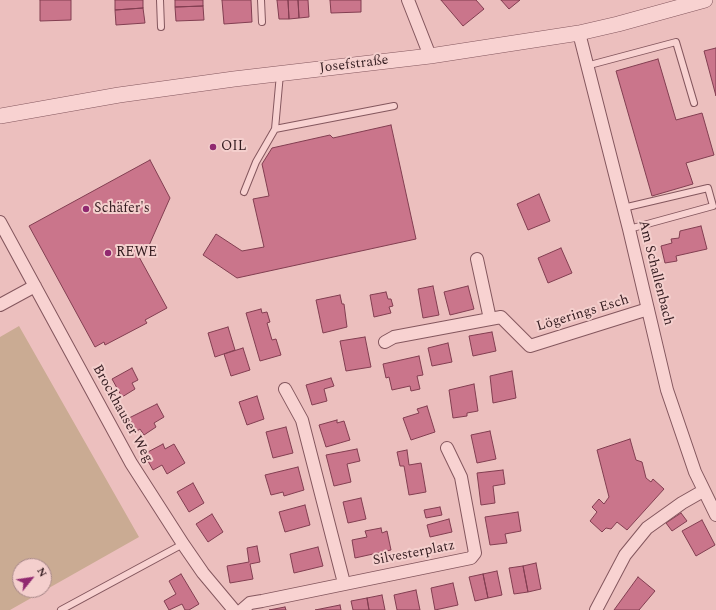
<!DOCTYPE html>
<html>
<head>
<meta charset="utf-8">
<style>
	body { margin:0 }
	#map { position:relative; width:716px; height:610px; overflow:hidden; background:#ecbfbe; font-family:Spectral,serif }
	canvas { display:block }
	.north { position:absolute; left:12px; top:558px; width:40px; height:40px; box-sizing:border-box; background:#f4cfcd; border:1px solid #a78788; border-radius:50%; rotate:60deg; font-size:11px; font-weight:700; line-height:16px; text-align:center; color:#341c20 }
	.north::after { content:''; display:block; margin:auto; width:14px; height:18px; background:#912970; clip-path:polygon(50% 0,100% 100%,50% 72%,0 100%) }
</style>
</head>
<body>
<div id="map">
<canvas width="716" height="610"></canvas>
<div class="north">N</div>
</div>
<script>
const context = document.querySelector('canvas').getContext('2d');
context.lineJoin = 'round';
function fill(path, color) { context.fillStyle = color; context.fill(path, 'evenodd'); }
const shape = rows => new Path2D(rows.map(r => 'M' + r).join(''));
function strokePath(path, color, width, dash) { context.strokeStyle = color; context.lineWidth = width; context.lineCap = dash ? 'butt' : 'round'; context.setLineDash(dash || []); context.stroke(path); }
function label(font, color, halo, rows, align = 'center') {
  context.font = font + ' Spectral,serif'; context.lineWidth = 4; context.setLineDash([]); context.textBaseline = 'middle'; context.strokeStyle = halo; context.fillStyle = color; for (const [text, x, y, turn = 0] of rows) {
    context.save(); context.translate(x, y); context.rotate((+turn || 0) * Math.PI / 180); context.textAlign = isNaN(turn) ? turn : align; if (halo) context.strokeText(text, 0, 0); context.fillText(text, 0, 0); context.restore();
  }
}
fill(shape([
	[19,326,139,537,10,610,0,610,0,337],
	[20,566,44,566,44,590,20,590]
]), '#caab93');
const building = shape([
	[40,0,71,0,71,20,40,21,40,0],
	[115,0,143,0,143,8,115,10,115,0],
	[175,0,203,0,203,6,175,7,175,0],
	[222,0,251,0,252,22,224,24,222,0],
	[277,0,288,0,289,19,279,19,277,0],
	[288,0,298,0,299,18,289,19,288,0],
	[298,0,308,0,309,17,299,18,298,0],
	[330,0,361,0,361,12,331,13,330,0],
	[441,0,476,0,484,9,463,26,441,0],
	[501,0,520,0,509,9,501,0],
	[203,6,204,20,176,21,175,7,203,6],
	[143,8,145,23,116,25,115,10,143,8],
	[716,48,716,96,704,51,716,48],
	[658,59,676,120,702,113,714,155,686,163,693,184,652,196,616,71,658,59],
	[391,125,416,239,237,278,203,255,216,234,242,251,264,247,253,199,269,196,262,164,272,148,330,135,333,138,391,125],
	[150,160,170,198,147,250,138,255,167,308,145,320,147,323,105,345,104,342,95,347,29,226,150,160],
	[539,194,550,221,528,230,517,204,539,194],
	[701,226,707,249,676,256,677,261,665,263,661,246,672,243,671,239,679,238,680,231,701,226],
	[561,248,572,273,548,283,538,258,561,248],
	[433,286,439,315,423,318,418,289,433,286],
	[468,286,474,309,450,315,444,292,468,286],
	[386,292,388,299,391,299,393,306,389,307,391,313,374,317,370,295,386,292],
	[340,295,342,304,344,304,347,327,323,333,316,300,340,295],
	[261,309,262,313,267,312,270,322,267,323,272,340,276,339,281,355,260,361,246,313,261,309],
	[228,327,235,350,215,357,208,333,228,327],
	[492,332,496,351,473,356,469,336,492,332],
	[365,337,371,367,346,371,340,341,365,337],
	[448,343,452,362,432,366,428,348,448,343],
	[243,348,250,370,231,376,224,354,243,348],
	[419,356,423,375,417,376,420,389,411,391,410,386,392,390,389,377,386,378,383,364,419,356],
	[132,368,138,380,132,383,135,389,122,397,112,379,132,368],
	[512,371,516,398,493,403,490,376,512,371],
	[331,378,334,386,324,389,327,401,312,405,306,385,331,378],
	[474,384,478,411,467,413,467,416,453,418,449,390,474,384],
	[257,396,264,419,247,425,239,402,257,396],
	[157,404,164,417,154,423,156,427,144,435,140,429,137,431,129,418,157,404],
	[427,406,435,432,411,440,403,418,419,413,417,409,427,406],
	[337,420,337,423,344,421,350,440,326,447,319,425,337,420],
	[286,427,293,453,273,458,266,432,286,427],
	[490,431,496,459,477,463,471,435,490,431],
	[630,439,636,460,642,462,646,478,651,482,653,479,664,489,627,530,617,522,611,529,606,528,602,532,590,521,597,512,592,507,599,499,604,504,609,497,597,450,630,439],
	[163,444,165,449,174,444,185,463,167,474,162,465,153,470,144,454,163,444],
	[357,449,360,461,347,464,351,482,334,486,326,455,357,449],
	[407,450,409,465,421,463,426,492,409,495,404,466,400,466,397,452,407,450],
	[298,467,304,490,284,496,283,492,271,495,265,475,298,467],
	[503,470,505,484,493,486,495,503,481,505,477,473,503,470],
	[193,483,204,503,189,512,177,492,193,483],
	[361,498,366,519,348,523,343,502,361,498],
	[305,505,310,525,285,532,279,512,305,505],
	[440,507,442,515,426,518,424,510,440,507],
	[518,512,521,531,505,534,507,543,490,545,485,517,518,512],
	[681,513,687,521,672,531,666,523,681,513],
	[212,514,223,532,208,542,196,524,212,514],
	[449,519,452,532,430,537,427,525,449,519],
	[702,520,715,545,696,556,682,531,702,520],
	[381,528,382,533,387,531,391,550,355,558,352,540,367,537,365,531,381,528],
	[257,546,260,562,250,564,253,579,230,583,227,566,249,562,247,548,257,546],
	[318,547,323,566,294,573,290,554,318,547],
	[536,563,541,589,528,592,523,566,536,563],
	[523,566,528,592,514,594,509,568,523,566],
	[497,571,502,595,488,598,483,574,497,571],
	[181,574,199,604,189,610,185,610,182,604,169,610,164,601,176,594,169,581,181,574],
	[483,574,488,598,475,601,469,577,483,574],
	[638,577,655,591,639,610,614,610,638,577],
	[453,583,458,605,435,610,431,588,453,583],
	[416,590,420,610,397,610,394,595,416,590],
	[382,595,385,610,369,610,367,598,382,595],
	[367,598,369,610,353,610,351,601,367,598],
	[340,605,341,610,315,610,340,605],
	[285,607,286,610,269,610,285,607]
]);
fill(building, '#ca758b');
strokePath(building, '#823e51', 1);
const service = shape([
	[160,0,161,27],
	[261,0,262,22],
	[586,66,676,42,694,103],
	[275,129,394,106],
	[244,192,256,162,275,129,280,74],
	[623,208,708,188,713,206,629,229],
	[61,610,183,544]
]);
const minor = shape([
	[408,0,430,56],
	[579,33,629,229,667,390,695,472,716,515],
	[0,222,131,463,183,544,203,573,234,610],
	[477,259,490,319],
	[0,305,35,286],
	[385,342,394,337,501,317,530,346,648,309],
	[285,389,302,420,344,583],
	[242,610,250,603,262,601,471,558,475,553,461,477,447,448],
	[596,610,625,555,647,528,682,503,703,491]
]);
const tertiary = shape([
	[0,116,119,95,234,79,430,56,579,33,618,24,705,0]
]);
strokePath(service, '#84575e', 8);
strokePath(minor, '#84575e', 14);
strokePath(tertiary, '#84575e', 16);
strokePath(service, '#f8d2d1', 6);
strokePath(minor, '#f8d2d1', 12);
strokePath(tertiary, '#f8d2d1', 15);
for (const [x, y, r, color] of [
	[213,147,4,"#912970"],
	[86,209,4,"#912970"],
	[108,253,4,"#912970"]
]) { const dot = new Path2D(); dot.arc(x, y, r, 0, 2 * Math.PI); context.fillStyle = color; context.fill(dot); strokePath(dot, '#f4cfcd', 1.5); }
label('14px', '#341c20', '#f4cfcd', [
	["Josefstraße",354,65,-7],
	["Am Schallenbach",655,273,76],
	["Lögerings Esch",583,314,-17],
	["Brockhauser Weg",122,414,61],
	["Silvesterplatz",414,554,-11]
]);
label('14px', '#341c20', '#f4cfcd', [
	["OIL",221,147],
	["Schäfer's",94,209],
	["REWE",116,253]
], 'left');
</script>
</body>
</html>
